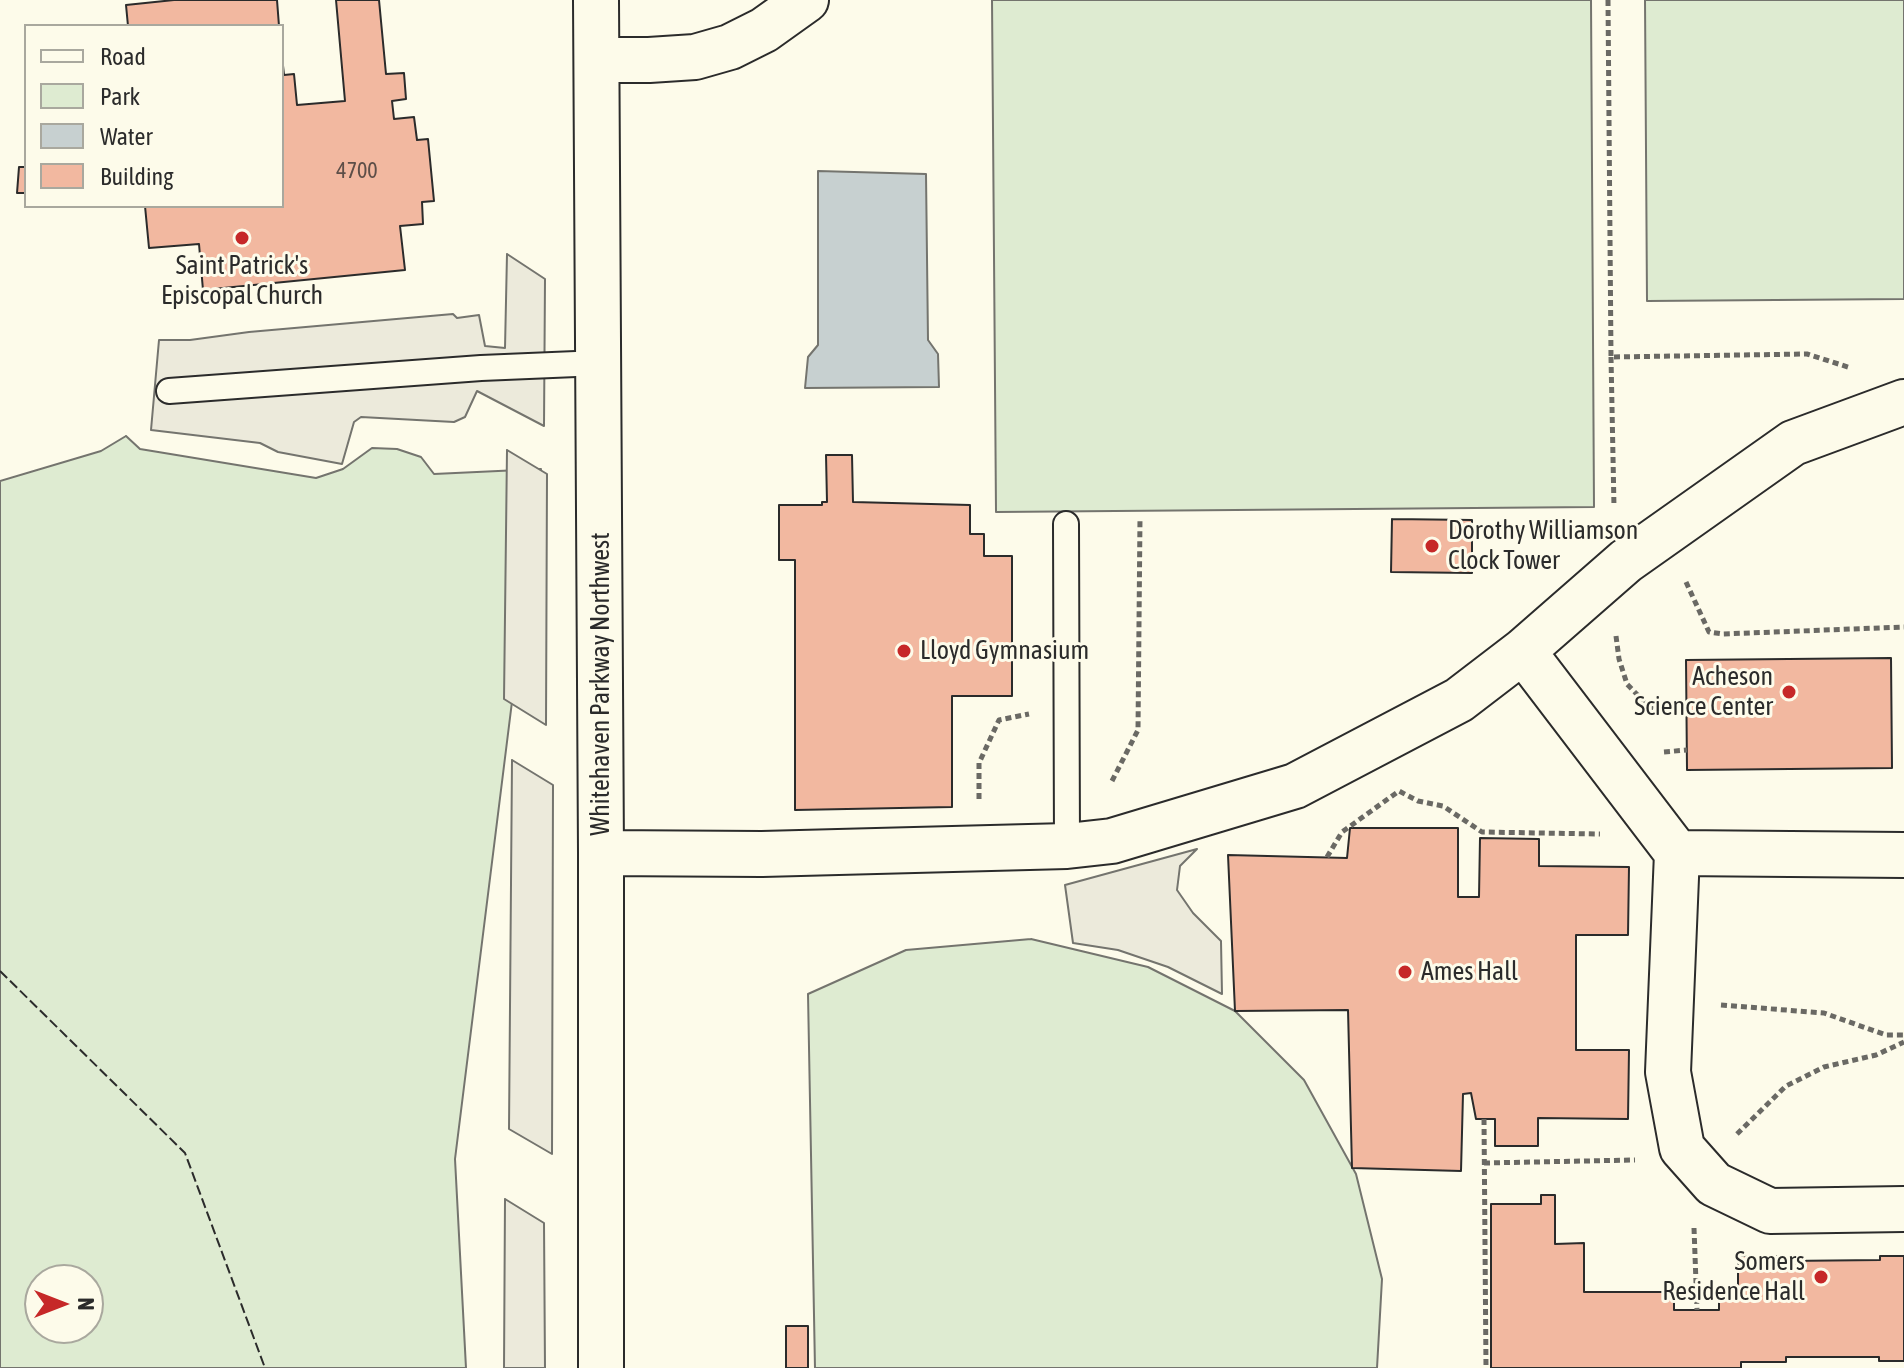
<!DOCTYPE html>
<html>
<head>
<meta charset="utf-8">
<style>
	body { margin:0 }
	#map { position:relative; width:1904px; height:1368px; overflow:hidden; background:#fdfbea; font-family:"Asap Condensed",sans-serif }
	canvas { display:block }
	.legend { position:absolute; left:24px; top:24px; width:260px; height:184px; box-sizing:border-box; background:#fdfbea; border:2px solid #a9a89e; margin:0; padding:10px 14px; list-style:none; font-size:24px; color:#2b2b2b }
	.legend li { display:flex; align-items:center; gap:16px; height:40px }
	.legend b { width:40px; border:2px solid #a9a89e }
	.north { position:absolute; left:24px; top:1264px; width:80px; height:80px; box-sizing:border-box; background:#fdfbea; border:2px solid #a9a89e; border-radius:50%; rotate:90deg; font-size:22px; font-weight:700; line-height:32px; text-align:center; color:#2b2b2b }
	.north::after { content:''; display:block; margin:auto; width:28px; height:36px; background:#c62828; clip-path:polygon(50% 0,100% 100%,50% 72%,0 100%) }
</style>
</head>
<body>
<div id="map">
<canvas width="1904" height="1368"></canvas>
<ul class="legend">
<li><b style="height:10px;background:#fdfbea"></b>Road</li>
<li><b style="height:22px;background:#deebd1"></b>Park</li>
<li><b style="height:22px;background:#c7d0d0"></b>Water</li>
<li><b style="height:22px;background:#f2b8a0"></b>Building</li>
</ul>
<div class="north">N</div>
</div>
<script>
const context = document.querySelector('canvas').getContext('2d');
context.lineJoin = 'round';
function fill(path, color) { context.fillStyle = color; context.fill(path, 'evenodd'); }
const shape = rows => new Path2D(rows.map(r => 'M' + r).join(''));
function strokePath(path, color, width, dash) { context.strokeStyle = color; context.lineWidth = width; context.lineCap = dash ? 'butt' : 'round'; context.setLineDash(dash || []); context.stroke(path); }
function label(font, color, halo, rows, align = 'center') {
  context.font = font + ' "Asap Condensed",sans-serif'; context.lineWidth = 6; context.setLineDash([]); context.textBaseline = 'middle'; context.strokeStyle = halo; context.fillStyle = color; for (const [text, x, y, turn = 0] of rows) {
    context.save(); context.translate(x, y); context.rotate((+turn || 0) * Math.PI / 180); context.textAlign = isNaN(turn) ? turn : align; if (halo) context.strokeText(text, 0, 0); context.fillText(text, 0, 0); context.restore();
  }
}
const green = shape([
	[992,0,1591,0,1594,507,996,512,992,0],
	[1645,0,1904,0,1904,299,1647,301,1645,0],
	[126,436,140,449,316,478,343,469,372,448,397,449,421,457,434,474,541,469,455,1159,466,1368,0,1368,0,481,101,451,126,436],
	[40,1280,88,1280,88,1328,40,1328,40,1280],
	[1031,939,1148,967,1235,1011,1304,1080,1356,1174,1382,1279,1377,1368,815,1368,808,994,906,950,1031,939]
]);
fill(green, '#deebd1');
strokePath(green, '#74746e', 2);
const parking = shape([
	[507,254,545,279,544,426,477,391,465,417,454,422,361,417,354,422,342,464,278,452,260,443,151,430,159,340,190,340,249,332,453,314,457,318,479,315,485,346,505,348,507,254],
	[507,450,547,474,546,725,504,699,507,450],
	[512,760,553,785,552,1154,509,1129,512,760],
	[1197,849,1180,866,1177,890,1193,913,1221,941,1222,994,1168,967,1118,950,1073,943,1065,885,1197,849],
	[505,1199,544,1223,545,1368,504,1368,505,1199]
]);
fill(parking, '#eceadb');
strokePath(parking, '#74746e', 2);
const water = shape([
	[818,171,926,174,928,340,938,354,939,387,805,388,808,357,818,345,818,171]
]);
fill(water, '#c7d0d0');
strokePath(water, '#74746e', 2);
const building = shape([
	[174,0,277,0,279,26,128,26,126,5,174,0],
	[336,0,379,0,386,74,404,73,406,99,392,101,394,119,414,117,417,140,428,139,434,201,422,202,423,224,400,226,405,270,203,290,199,244,149,248,145,206,282,206,282,56,284,75,294,74,297,105,345,101,336,0],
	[19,167,26,167,26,193,17,193,19,167],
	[826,455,852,455,853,502,970,505,970,534,984,534,984,556,1012,556,1012,696,952,696,952,807,795,810,795,560,779,560,779,505,822,505,822,502,827,502,826,455],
	[1392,519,1472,520,1472,573,1391,572,1392,519],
	[1891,658,1892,768,1687,770,1686,660,1891,658],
	[1350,828,1458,828,1458,897,1479,897,1480,838,1539,839,1539,866,1629,867,1628,935,1576,935,1576,1050,1629,1050,1628,1119,1538,1118,1538,1146,1495,1146,1495,1119,1476,1119,1471,1093,1463,1094,1461,1171,1352,1168,1348,1010,1235,1011,1228,855,1347,858,1350,828],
	[1541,1195,1555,1195,1555,1244,1584,1243,1584,1292,1674,1292,1674,1310,1719,1310,1719,1292,1738,1292,1738,1256,1785,1256,1785,1261,1880,1260,1880,1256,1904,1256,1904,1361,1879,1361,1879,1357,1786,1357,1786,1362,1741,1362,1741,1368,1491,1368,1491,1204,1541,1204,1541,1195],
	[786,1326,808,1326,808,1368,786,1368,786,1326]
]);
fill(building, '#f2b8a0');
strokePath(building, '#2b2b2b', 2);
const service = shape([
	[169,391,481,368,600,363],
	[1066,524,1067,846]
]);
const minor = shape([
	[596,0,601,853,601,1368],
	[597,60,649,60,695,57,730,47,764,30,806,0],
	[1523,651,1677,853,1668,1072,1682,1148,1714,1184,1770,1211,1904,1209],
	[601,853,762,854,1067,846,1112,841,1295,786,1459,700,1523,651,1626,561,1793,443,1904,402],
	[1677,853,1904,855]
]);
strokePath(service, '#2b2b2b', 28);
strokePath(minor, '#2b2b2b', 48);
strokePath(shape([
	[1608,0,1611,357,1807,354,1851,368],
	[1611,357,1614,507],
	[1686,582,1709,632,1723,634,1904,627],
	[1616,636,1619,659,1627,684,1650,708,1687,715],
	[1664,752,1687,750],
	[1112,781,1138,730,1140,518],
	[979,799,979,763,999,720,1029,714],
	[1327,857,1342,832,1399,791,1418,801,1443,806,1482,832,1600,834],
	[1721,1005,1824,1013,1886,1035,1904,1035],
	[1484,1119,1486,1368],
	[1737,1134,1786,1086,1824,1067,1876,1055,1904,1042],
	[1484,1163,1635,1160],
	[1694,1228,1697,1310]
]), '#6a6964', 5, [6, 4]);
strokePath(service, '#fdfbea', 24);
strokePath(minor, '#fdfbea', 44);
strokePath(shape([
	[0,971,185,1153,265,1368]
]), '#2b2b2b', 2, [10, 4]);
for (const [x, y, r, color] of [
	[242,238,8,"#c62828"],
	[1432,546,8,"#c62828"],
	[904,651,8,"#c62828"],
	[1789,692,8,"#c62828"],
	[1405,972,8,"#c62828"],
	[1821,1277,8,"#c62828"]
]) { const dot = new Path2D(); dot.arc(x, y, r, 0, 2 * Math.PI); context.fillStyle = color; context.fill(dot); strokePath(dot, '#fdfbea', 3); }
label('22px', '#5d4e48', null, [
	["4700",357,171]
]);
label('26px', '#2b2b2b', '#fdfbea', [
	["Saint Patrick's",242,266,"center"],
	["Episcopal Church",242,296,"center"],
	["Dorothy Williamson",1448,531],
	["Clock Tower",1448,561],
	["Lloyd Gymnasium",920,651],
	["Acheson",1773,677,"right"],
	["Science Center",1773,707,"right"],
	["Ames Hall",1421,972],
	["Somers",1805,1262,"right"],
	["Residence Hall",1805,1292,"right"]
], 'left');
label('26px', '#2b2b2b', '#fdfbea', [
	["Whitehaven Parkway Northwest",601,684,-90]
]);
</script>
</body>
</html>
